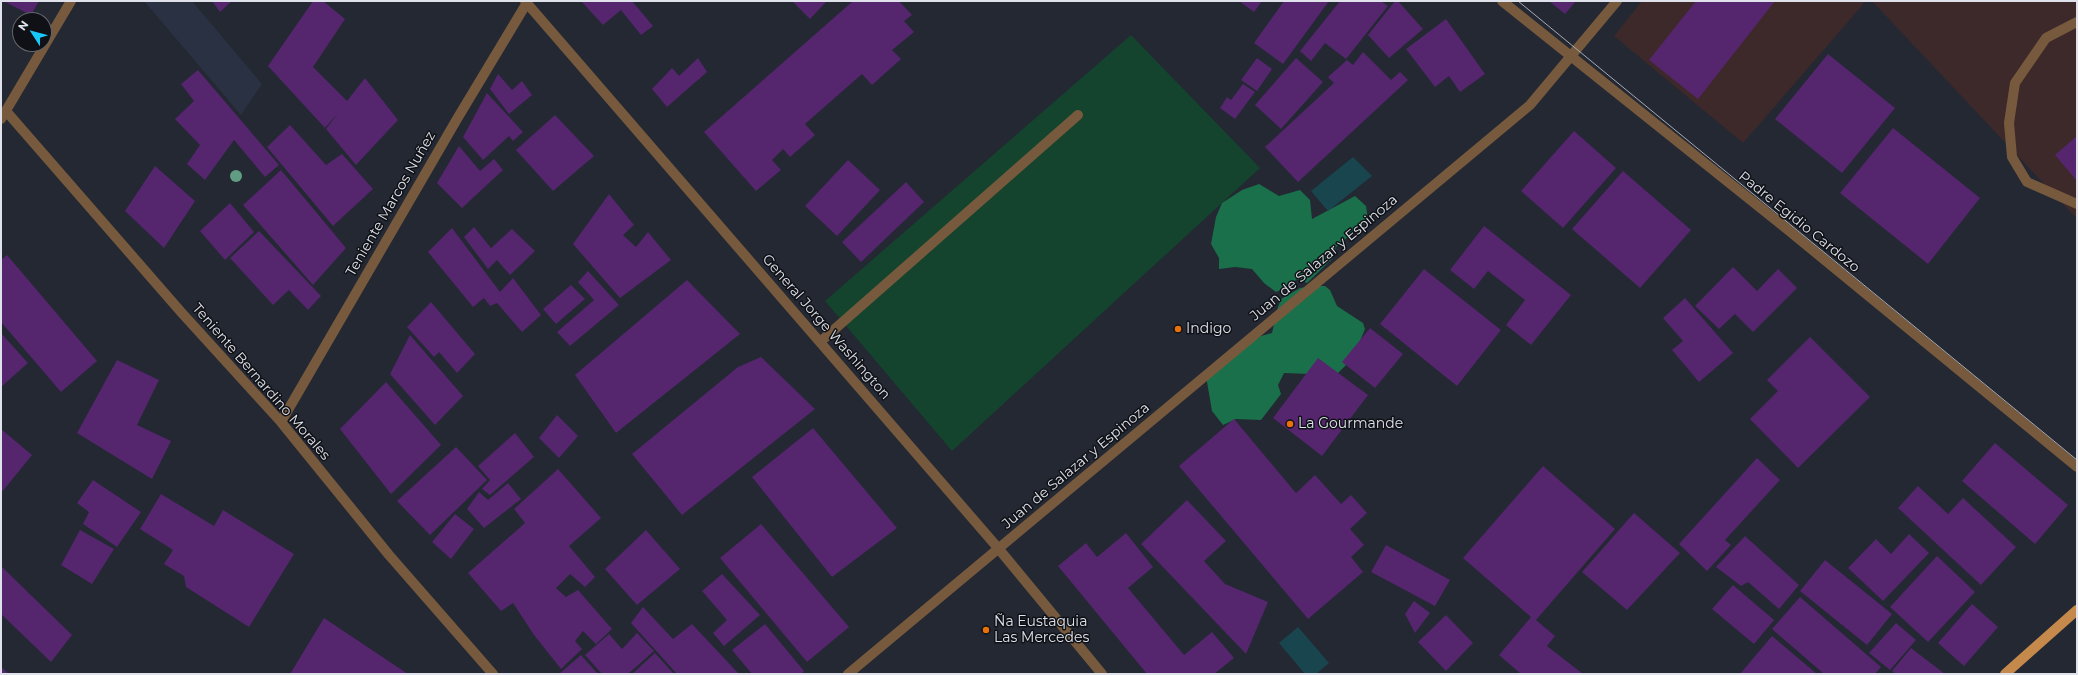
<!DOCTYPE html>
<html>
<head>
<meta charset="utf-8">
<style>
	body { margin:0 }
	#map { position:relative; width:2078px; height:675px; overflow:hidden; background:#232833; font-family:Montserrat,sans-serif }
	canvas { display:block }
	.frame { position:absolute; inset:0; border:2px solid #dfe2ea; pointer-events:none }
	.north { position:absolute; left:12px; top:12px; width:40px; height:40px; box-sizing:border-box; background:#0f1116; border:1px solid #62656b; border-radius:50%; rotate:306deg; font-size:11px; font-weight:700; line-height:16px; text-align:center; color:#dfe2ea }
	.north::after { content:''; display:block; margin:auto; width:14px; height:18px; background:#18cafc; clip-path:polygon(50% 0,100% 100%,50% 72%,0 100%) }
</style>
</head>
<body>
<div id="map">
<canvas width="2078" height="675"></canvas>
<div class="frame"></div>
<div class="north">N</div>
</div>
<script>
const context = document.querySelector('canvas').getContext('2d');
context.lineJoin = 'round';
function fill(path, color) { context.fillStyle = color; context.fill(path, 'evenodd'); }
const shape = rows => new Path2D(rows.map(r => 'M' + r).join(''));
function strokePath(path, color, width, dash) { context.strokeStyle = color; context.lineWidth = width; context.lineCap = dash ? 'butt' : 'round'; context.setLineDash(dash || []); context.stroke(path); }
function label(font, color, halo, rows, align = 'center') {
  context.font = font + ' Montserrat,sans-serif'; context.lineWidth = 3; context.setLineDash([]); context.textBaseline = 'middle'; context.strokeStyle = halo; context.fillStyle = color; for (const [text, x, y, turn = 0] of rows) {
    context.save(); context.translate(x, y); context.rotate((+turn || 0) * Math.PI / 180); context.textAlign = isNaN(turn) ? turn : align; if (halo) context.strokeText(text, 0, 0); context.fillText(text, 0, 0); context.restore();
  }
}
fill(shape([
	[144,1,192,1,262,84,241,115]
]), '#2a3142');
fill(shape([
	[1642,1,1866,1,1743,143,1614,36],
	[1872,1,2077,1,2077,219]
]), '#3d292a');
fill(shape([
	[1131,35,1260,168,952,451,825,301]
]), '#14442d');
fill(shape([
	[1259,184,1279,196,1300,190,1310,200,1312,219,1355,196,1366,206,1368,220,1336,247,1332,259,1307,283,1297,279,1288,287,1276,292,1264,283,1252,269,1235,267,1219,269,1219,258,1211,244,1216,217,1222,203,1242,190],
	[1314,286,1325,286,1330,290,1337,306,1363,323,1365,329,1357,348,1350,361,1336,375,1284,373,1278,385,1281,394,1261,420,1236,419,1223,425,1212,411,1206,376,1235,350,1261,336,1272,333,1278,307,1281,299,1300,288]
]), '#1a704a');
fill(shape([
	[1353,157,1372,176,1328,211,1311,191],
	[1298,627,1329,663,1316,674,1305,674,1279,643]
]), '#19464e');
fill(shape([
	[3,1,39,1,31,15],
	[212,1,232,1,220,12],
	[313,1,323,1,345,19,313,67,347,101,365,78,398,120,356,165,326,129,338,113,325,128,268,66],
	[581,1,632,1,653,26,641,35,621,10,603,25],
	[792,1,825,1,826,2,810,19],
	[853,1,899,1,912,15,904,21,914,32,892,50,901,59,872,85,862,74,805,124,815,135,790,157,783,149,772,160,781,170,756,191,704,132],
	[1239,1,1262,1,1254,12],
	[1284,1,1329,1,1283,64,1254,43],
	[1340,1,1381,1,1388,6,1346,59,1325,43,1311,61,1300,51],
	[1395,1,1398,1,1423,29,1389,58,1368,35],
	[1549,1,1576,1,1565,14],
	[1696,1,1775,1,1698,99,1649,60],
	[1446,19,1485,74,1460,92,1449,76,1435,87,1406,49],
	[1363,52,1391,80,1400,72,1408,80,1298,182,1265,147,1334,83,1328,77,1347,60,1353,65],
	[1828,54,1895,108,1842,173,1775,119],
	[698,58,707,72,667,107,652,89,672,68,679,76],
	[1257,58,1272,69,1257,91,1241,80],
	[1296,58,1323,82,1281,129,1255,105],
	[198,70,279,165,265,177,234,140,205,180,187,164,200,145,175,119,194,101,181,84],
	[498,74,512,90,522,81,532,95,509,114,490,89],
	[1243,84,1255,92,1235,119,1220,108,1227,97,1231,100],
	[487,93,523,132,513,141,509,136,483,160,463,137],
	[555,115,594,156,553,191,516,150],
	[290,125,326,165,342,154,373,189,333,226,267,147],
	[1893,128,1980,198,1928,264,1840,193],
	[1574,131,1616,168,1563,228,1521,191],
	[2077,136,2077,181,2055,155],
	[459,146,480,171,494,159,503,170,462,208,437,183],
	[848,160,880,190,837,236,805,206],
	[155,166,195,201,164,248,125,211],
	[281,170,346,248,313,285,243,205],
	[1623,171,1691,230,1640,288,1572,229],
	[906,182,924,202,861,262,842,242],
	[609,194,634,225,623,235,636,247,648,232,671,260,620,298,573,244],
	[230,203,254,232,225,260,200,231],
	[1484,226,1571,295,1531,345,1506,325,1525,300,1488,271,1474,289,1450,270],
	[474,227,491,248,512,229,535,251,510,275,497,260,488,269,464,237],
	[452,228,500,292,513,278,541,315,522,332,497,303,490,306,484,298,473,307,428,252],
	[259,231,321,296,308,310,289,290,273,305,230,258],
	[7,255,97,361,61,392,1,322,1,260],
	[1733,267,1757,291,1778,269,1797,288,1753,332,1735,314,1719,329,1695,306],
	[1424,269,1501,330,1457,386,1380,324],
	[588,271,619,305,570,346,557,332,594,300,578,282],
	[687,280,740,334,616,433,575,375],
	[571,285,585,299,556,324,543,309],
	[1685,298,1733,353,1699,382,1672,350,1683,341,1663,318],
	[431,302,475,354,457,373,439,352,434,357,407,327],
	[1370,328,1403,354,1375,388,1342,362],
	[1,333,28,363,1,387],
	[410,335,463,396,435,425,390,374],
	[1810,337,1870,397,1798,468,1750,419,1778,391,1767,380],
	[761,357,815,409,682,515,632,454,738,367],
	[1318,358,1368,395,1322,456,1273,418],
	[117,360,159,380,137,425,171,441,152,479,77,433],
	[386,382,441,445,391,494,340,429],
	[557,415,578,436,559,458,539,438],
	[1234,419,1296,493,1315,475,1341,504,1351,495,1367,513,1350,529,1364,545,1351,557,1363,572,1308,619,1179,466],
	[813,428,897,528,832,577,752,477],
	[1,429,32,455,2,492,1,491],
	[515,433,534,457,490,495,482,489,490,480,478,466],
	[1995,443,2068,505,2035,544,1962,481],
	[456,447,487,480,430,535,397,501],
	[1757,458,1780,480,1725,540,1731,545,1707,571,1679,544],
	[1543,466,1615,529,1536,620,1555,636,1547,646,1583,674,1521,674,1499,655,1531,617,1463,558],
	[558,469,601,518,569,546,595,577,585,587,570,574,556,588,566,597,578,590,612,629,596,644,583,631,575,641,582,649,561,669,534,635,513,603,501,611,468,573,525,523,514,509],
	[93,480,141,512,117,547,83,524,89,512,77,503],
	[508,483,521,499,484,528,467,509,479,492,488,500],
	[1918,486,1948,514,1963,498,2016,547,1981,585,1898,508],
	[161,494,214,526,223,510,294,554,249,627,186,587,184,576,164,564,173,550,140,529],
	[1187,500,1226,541,1204,561,1225,584,1268,602,1246,654,1141,544],
	[1634,513,1680,553,1627,610,1582,572],
	[455,514,474,529,451,559,432,542],
	[761,524,849,627,807,662,720,558],
	[80,530,114,549,92,584,61,565],
	[646,530,680,569,637,605,605,569],
	[1126,533,1153,567,1128,588,1184,655,1212,632,1234,658,1214,674,1147,674,1058,566,1086,543,1097,557],
	[1909,534,1929,553,1883,601,1848,568,1876,539,1891,554],
	[1745,536,1799,585,1779,609,1748,582,1741,586,1716,567],
	[1386,545,1450,580,1435,606,1371,572],
	[1937,556,1975,592,1928,642,1890,607],
	[1825,560,1892,614,1867,645,1800,591],
	[1,566,72,635,51,662,1,614],
	[722,574,760,615,724,646,713,633,727,620,702,591],
	[1733,585,1774,620,1754,644,1712,609],
	[1800,597,1881,667,1875,674,1824,674,1772,629],
	[1414,601,1430,613,1415,633,1405,614],
	[1972,604,1998,627,1964,666,1938,643],
	[643,607,673,639,692,624,739,674,677,674,631,623],
	[1446,615,1473,643,1446,671,1418,642],
	[324,618,408,674,290,674],
	[1896,623,1916,640,1890,670,1869,653],
	[765,624,804,671,801,674,752,674,732,650],
	[637,633,654,651,628,674,602,674,585,655,609,634,622,649],
	[1772,636,1817,674,1740,674],
	[1911,648,1945,674,1896,674,1892,671],
	[655,653,674,674,632,674],
	[581,655,598,674,559,674],
	[1,667,9,674,1,674]
]), '#55256e');
strokePath(shape([
	[525,1,998,548,1102,674],
	[1502,1,1787,229,2077,467],
	[2077,22,2046,38,2015,83,2009,123,2012,157,2027,182,2077,204],
	[6,111,181,312,281,422,389,555,493,674],
	[1,119,71,1],
	[820,342,1078,115],
	[281,422,457,119,528,1],
	[848,674,1530,105,1617,1]
]), '#775a3d', 10);
strokePath(shape([
	[2005,674,2077,610]
]), '#c58a4b', 10);
strokePath(shape([
	[1518,1,2077,460]
]), '#a7aab3', 1);
context.fillStyle = '#619d83';
for (const [x, y] of [
	[236,176]
]) { context.beginPath(); context.arc(x, y, 6, 0, 2 * Math.PI); context.fill(); }
for (const [x, y, r, color] of [
	[1178,329,4,"#e8710a"],
	[1290,424,4,"#e8710a"],
	[986,630,4,"#e8710a"]
]) { const dot = new Path2D(); dot.arc(x, y, r, 0, 2 * Math.PI); context.fillStyle = color; context.fill(dot); strokePath(dot, '#0f1116', 1.5); }
label('14px', '#dfe2ea', '#0f1116', [
	["Teniente Marcos Nuñez",391,204,-60],
	["Padre Egidio Cardozo",1799,222,39],
	["Juan de Salazar y Espinoza",1324,258,-40],
	["General Jorge Washington",826,327,49],
	["Teniente Bernardino Morales",261,382,49],
	["Juan de Salazar y Espinoza",1076,466,-40]
]);
label('14px', '#dfe2ea', '#0f1116', [
	["Indigo",1186,329],
	["La Gourmande",1298,424],
	["Ña Eustaquia",994,622],
	["Las Mercedes",994,638]
], 'left');
</script>
</body>
</html>
